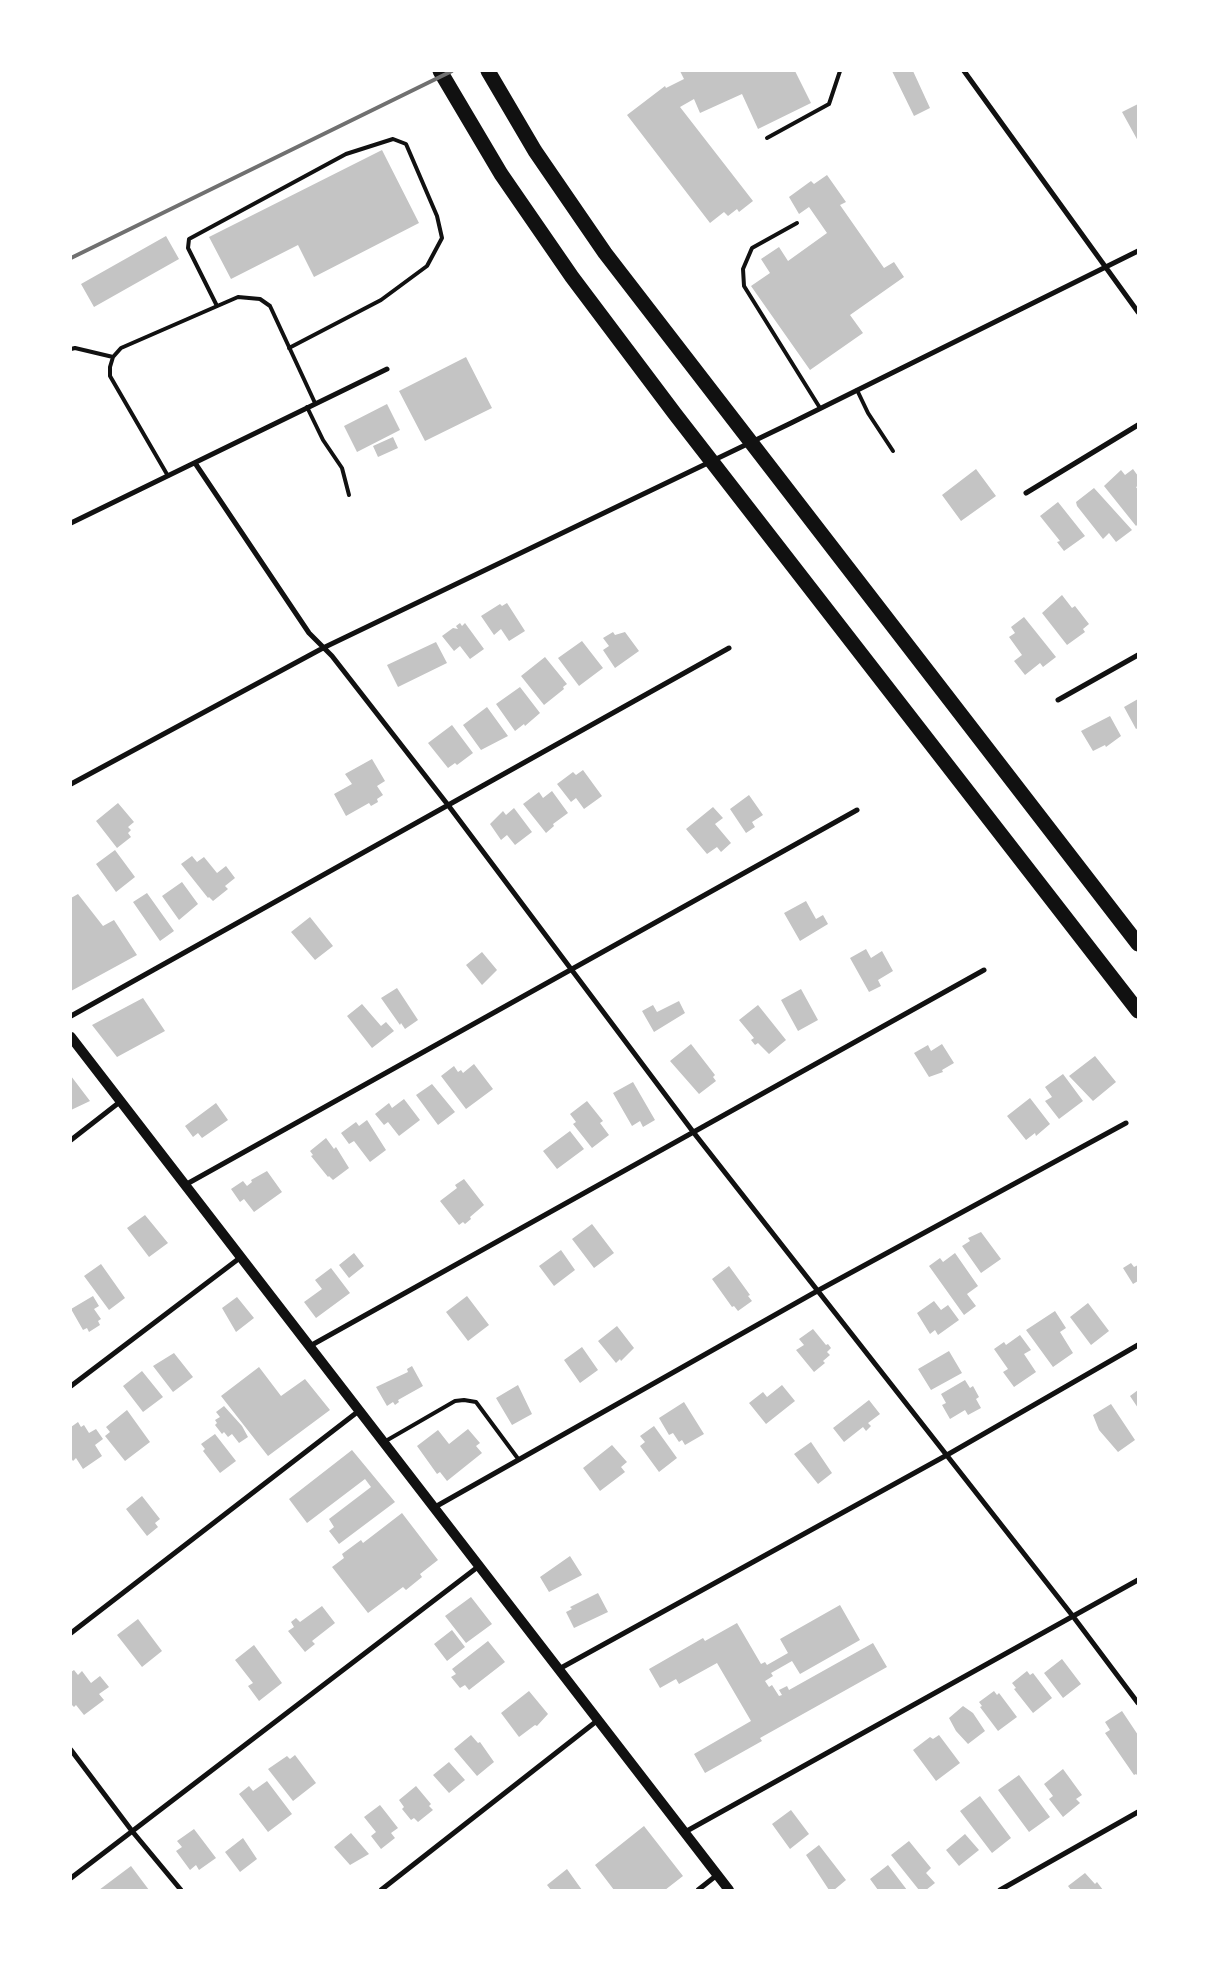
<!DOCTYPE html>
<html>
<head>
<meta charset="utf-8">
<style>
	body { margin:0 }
	#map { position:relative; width:1209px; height:1961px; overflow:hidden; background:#fff; font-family:Rubik,sans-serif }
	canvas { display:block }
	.frame { position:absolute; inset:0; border:72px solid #fff; pointer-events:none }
</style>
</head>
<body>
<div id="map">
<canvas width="1209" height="1961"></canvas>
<div class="frame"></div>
</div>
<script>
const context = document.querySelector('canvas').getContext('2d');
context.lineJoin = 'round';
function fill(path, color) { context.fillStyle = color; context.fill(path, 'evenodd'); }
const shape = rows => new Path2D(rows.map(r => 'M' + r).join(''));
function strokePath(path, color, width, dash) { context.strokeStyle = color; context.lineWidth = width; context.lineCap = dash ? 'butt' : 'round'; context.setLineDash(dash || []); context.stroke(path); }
fill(shape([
	[680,71,795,71,811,103,758,129,742,94,700,113,694,99,680,107,753,201,739,212,737,209,728,216,724,212,710,223,627,115,665,86,666,88,684,79],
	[892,71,913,71,930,108,914,116],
	[1138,104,1138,141,1122,112],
	[382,150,419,223,314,277,298,245,231,279,209,237],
	[827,175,846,202,840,205,884,268,894,262,904,277,850,315,863,333,810,370,751,286,770,273,761,259,779,247,788,261,827,233,809,207,799,214,789,197,811,181,814,184],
	[166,236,179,259,94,307,81,284],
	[466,357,492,408,425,441,399,391],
	[387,404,400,430,357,452,344,426],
	[393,437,398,448,378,457,373,446],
	[976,469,996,496,961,521,942,495],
	[1133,469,1138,476,1138,486,1136,487,1138,490,1138,524,1136,526,1104,486,1121,470,1125,475],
	[1094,488,1132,530,1116,542,1109,533,1103,539,1077,506,1076,502],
	[1058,502,1085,536,1064,551,1057,542,1060,541,1040,516],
	[1062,595,1072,608,1075,606,1089,624,1083,629,1085,632,1067,645,1042,613],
	[507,603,525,631,509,641,501,629,494,635,481,616,500,604,502,606],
	[1024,617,1056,657,1043,667,1040,663,1025,675,1014,661,1022,655,1009,637,1015,633,1011,627],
	[460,623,462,626,465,623,484,649,470,659,460,646,454,651,442,636,453,628,458,629,456,626],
	[613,632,615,635,625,632,639,651,615,668,603,650,609,646,603,638],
	[582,641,603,668,579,686,558,658],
	[436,642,447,663,398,687,387,665],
	[545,657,567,684,563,687,564,689,544,705,521,676],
	[520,687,540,713,525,726,524,724,515,731,496,704],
	[1138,699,1138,728,1136,729,1124,707],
	[487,707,508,736,481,750,463,725],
	[1110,716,1121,736,1106,747,1105,745,1093,751,1081,731],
	[452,725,473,753,457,765,455,763,448,768,428,743],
	[372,759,385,781,377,786,383,795,377,799,378,802,371,806,369,803,346,816,334,794,352,784,345,774],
	[583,770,602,796,584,809,576,798,571,802,557,784,573,772,576,775],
	[552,791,568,813,553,824,554,826,546,833,523,804,539,792,543,798],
	[749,795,763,815,752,822,755,827,746,833,730,809],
	[118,803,134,822,128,827,131,830,128,833,131,837,117,848,96,821],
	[713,807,723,818,715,824,731,843,721,852,717,847,707,854,686,829],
	[514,808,532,832,515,845,507,835,501,840,490,824,503,811,506,815],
	[115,850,135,877,116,892,96,864],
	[192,856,197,862,204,857,217,873,226,866,235,878,225,886,228,889,213,901,209,897,208,898,181,864],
	[182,882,198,904,179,920,162,896],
	[147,893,174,931,160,941,133,902],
	[78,894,103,926,114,920,137,955,71,991,71,898],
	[806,901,816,919,823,915,828,924,800,941,784,913],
	[310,917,333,946,315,960,291,932],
	[866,949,871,958,882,951,893,971,878,980,881,986,869,992,850,958],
	[482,952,497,970,482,985,466,965],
	[397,988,418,1020,405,1029,401,1023,400,1025,381,998],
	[801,989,818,1020,798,1031,781,1000],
	[143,998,165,1031,117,1057,92,1025],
	[679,1001,685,1013,654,1032,642,1011,653,1005,657,1012],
	[362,1004,381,1026,386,1022,394,1031,372,1048,347,1016],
	[758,1005,786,1040,769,1054,758,1043,755,1045,751,1040,754,1038,739,1020],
	[691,1044,715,1075,713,1077,716,1081,699,1094,670,1061],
	[942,1044,954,1063,942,1070,943,1072,929,1077,914,1053,928,1045,931,1051],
	[1095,1056,1116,1082,1093,1101,1069,1076],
	[474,1064,493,1089,466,1109,441,1076,454,1066,458,1072,461,1070,463,1073],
	[1063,1074,1083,1101,1059,1119,1045,1101,1052,1097,1045,1087],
	[71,1076,90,1101,71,1110],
	[633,1082,655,1120,643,1127,640,1121,632,1126,613,1093],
	[432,1084,455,1112,438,1125,416,1095],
	[1030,1098,1050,1124,1036,1136,1035,1133,1026,1140,1007,1116],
	[404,1099,420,1120,399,1136,388,1122,384,1125,375,1114,389,1103,392,1108],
	[587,1101,603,1121,600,1123,609,1135,592,1148,573,1124,576,1122,570,1114],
	[216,1103,228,1120,202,1138,198,1133,193,1137,185,1126],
	[367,1120,386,1150,370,1162,354,1141,349,1144,341,1133,356,1122,359,1126],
	[570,1131,584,1149,557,1169,543,1151],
	[326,1138,334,1149,336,1147,349,1168,333,1180,329,1176,328,1177,311,1156,313,1155,310,1151],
	[267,1171,282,1192,254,1212,244,1199,240,1202,231,1189,243,1181,247,1186,252,1182,251,1180],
	[464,1179,484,1205,470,1217,471,1219,465,1224,463,1222,459,1225,440,1201,457,1188,455,1185],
	[145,1215,168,1243,149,1257,127,1228],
	[592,1224,614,1253,594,1268,572,1239],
	[981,1232,1001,1259,981,1273,962,1246,970,1241,968,1238],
	[561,1250,575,1270,554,1286,539,1266],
	[354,1253,364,1266,349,1278,339,1265],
	[955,1253,978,1286,967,1294,976,1306,964,1315,929,1266,940,1258,943,1262],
	[1131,1263,1134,1267,1138,1265,1138,1281,1133,1284,1123,1268],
	[101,1264,125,1298,109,1310,84,1276],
	[729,1266,750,1295,748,1296,752,1301,738,1311,734,1306,732,1307,712,1279],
	[331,1268,350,1293,316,1318,304,1302,322,1289,315,1280],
	[93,1296,99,1306,94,1309,101,1319,98,1321,100,1325,89,1332,87,1328,83,1330,71,1309],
	[467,1296,489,1325,468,1341,446,1312],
	[237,1297,254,1318,236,1332,222,1308],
	[934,1301,941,1310,948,1305,959,1320,938,1335,935,1330,930,1334,917,1313],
	[1088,1303,1109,1331,1091,1345,1070,1317],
	[1055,1311,1066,1328,1060,1332,1073,1353,1053,1367,1026,1330],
	[617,1326,634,1348,621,1361,620,1359,616,1363,598,1341],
	[813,1329,826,1345,828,1344,831,1348,827,1352,830,1355,823,1361,825,1363,814,1372,796,1350,804,1345,799,1339],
	[1020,1335,1031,1350,1024,1354,1036,1372,1014,1387,1003,1372,1008,1369,994,1349,1004,1342,1006,1345],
	[582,1347,598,1370,580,1383,564,1360],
	[949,1351,962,1373,931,1390,918,1369],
	[174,1353,193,1377,173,1392,153,1366],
	[412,1366,423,1386,398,1400,399,1402,395,1405,393,1402,387,1406,376,1387,408,1372,407,1369],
	[259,1367,281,1396,305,1379,330,1410,268,1456,221,1396],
	[142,1371,163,1397,143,1412,123,1386],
	[965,1380,970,1388,973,1386,979,1397,976,1399,981,1408,968,1415,965,1410,950,1419,942,1405,946,1403,941,1394],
	[518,1385,532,1414,512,1425,496,1398],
	[782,1385,795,1401,766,1424,749,1403,763,1392,767,1397],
	[1138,1390,1138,1408,1130,1396],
	[869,1400,880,1414,868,1423,871,1426,866,1431,863,1427,844,1442,833,1428],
	[684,1402,704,1434,685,1445,682,1440,679,1442,673,1433,669,1435,659,1418],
	[1111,1404,1135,1440,1118,1452,1099,1430,1093,1415],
	[224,1406,242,1426,248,1437,239,1443,232,1434,228,1437,224,1432,222,1434,215,1425,217,1423,215,1420,220,1417,216,1412],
	[127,1410,150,1442,125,1461,105,1436,110,1432,106,1427],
	[78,1422,81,1427,84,1425,89,1433,96,1429,103,1439,95,1445,102,1456,83,1469,76,1458,73,1461,71,1458,71,1427],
	[654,1426,677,1458,659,1472,640,1446,645,1442,640,1436],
	[468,1429,480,1443,476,1446,482,1453,447,1481,440,1472,437,1474,417,1446,438,1430,449,1444],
	[215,1434,236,1461,220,1473,203,1451,205,1449,201,1444],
	[811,1442,832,1473,818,1484,794,1454],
	[612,1445,627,1462,621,1467,625,1472,600,1491,583,1468],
	[352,1450,395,1502,339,1544,329,1531,334,1527,329,1519,371,1487,365,1479,307,1523,289,1499],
	[142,1496,160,1519,155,1523,158,1527,147,1536,126,1509],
	[402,1513,438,1560,420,1574,422,1577,406,1590,403,1587,368,1613,332,1567,344,1558,342,1554,361,1540,363,1543],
	[570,1556,582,1575,549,1592,540,1577],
	[598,1593,608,1612,574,1628,566,1612,572,1609,570,1607],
	[471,1597,492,1624,466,1643,445,1616],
	[840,1605,860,1640,800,1674,792,1661,771,1673,773,1676,765,1681,769,1687,772,1685,779,1696,782,1695,779,1690,787,1686,789,1690,873,1643,887,1667,760,1738,762,1741,705,1773,694,1754,751,1721,717,1663,679,1684,676,1679,660,1688,649,1669,703,1638,705,1641,737,1623,761,1664,765,1662,767,1665,788,1653,780,1639],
	[322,1606,335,1623,312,1641,315,1644,305,1652,288,1631,294,1627,291,1622,296,1618,300,1622],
	[138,1619,162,1651,142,1667,117,1635],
	[452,1630,465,1647,447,1661,434,1644],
	[488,1641,505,1662,469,1690,465,1685,460,1688,451,1677,456,1674,452,1669],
	[254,1645,282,1683,259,1701,248,1686,253,1683,235,1660],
	[1062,1659,1081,1684,1063,1698,1044,1673],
	[74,1670,78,1675,82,1671,91,1683,100,1676,109,1687,99,1694,104,1700,84,1715,76,1705,74,1707,71,1704,71,1672],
	[1027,1671,1030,1675,1033,1673,1052,1698,1033,1713,1014,1689,1016,1688,1012,1683],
	[529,1691,548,1714,537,1726,535,1725,519,1737,501,1713],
	[994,1691,997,1695,999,1693,1017,1717,998,1731,980,1707,982,1706,979,1702],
	[963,1706,973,1713,985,1731,968,1744,956,1731,949,1718],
	[1122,1711,1138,1735,1138,1776,1136,1774,1134,1775,1105,1733,1110,1730,1105,1722],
	[471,1735,478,1743,480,1742,494,1762,477,1776,454,1749],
	[939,1735,960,1763,936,1781,913,1750,930,1737,933,1739],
	[295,1755,316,1783,293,1801,268,1769,287,1756,290,1759],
	[449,1762,465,1780,449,1793,433,1775],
	[1063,1769,1082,1795,1076,1799,1080,1803,1063,1817,1049,1799,1053,1796,1044,1784],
	[1019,1775,1050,1817,1029,1832,998,1790],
	[267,1781,292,1814,268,1832,239,1794,249,1786,253,1791],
	[416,1786,431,1804,429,1806,433,1810,418,1822,414,1818,411,1820,402,1809,404,1807,399,1800],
	[980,1796,1011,1838,992,1853,960,1811],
	[380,1805,398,1828,391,1833,395,1838,381,1849,371,1836,376,1832,364,1817],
	[791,1810,809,1834,790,1849,772,1824],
	[644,1826,683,1876,665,1890,614,1890,595,1865],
	[194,1829,216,1858,199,1870,196,1865,190,1870,176,1851,182,1847,177,1841],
	[351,1833,369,1854,350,1865,334,1847],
	[965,1834,979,1850,959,1866,946,1850],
	[243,1838,257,1859,240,1872,225,1852],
	[909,1841,931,1868,926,1873,935,1883,926,1890,919,1890,891,1855],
	[819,1845,846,1880,834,1890,829,1890,806,1855],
	[888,1865,907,1890,878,1890,870,1879],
	[131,1866,149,1890,99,1890],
	[567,1869,582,1890,551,1890,547,1885],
	[1085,1873,1095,1884,1097,1882,1103,1890,1071,1890,1068,1886]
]), '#c4c4c4');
strokePath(shape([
	[767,138,829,104,840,71],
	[797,223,752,248,743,269,744,286,820,408],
	[217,306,188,248,189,239,346,154,393,139,406,144,437,216,442,238,427,266,381,300,289,348],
	[71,349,75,348,113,357],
	[857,390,868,413,893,451],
	[307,407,323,440,342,468,349,495],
	[168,476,110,376,110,367,113,357,121,348,238,297,260,299,270,306,315,403],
	[384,1442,455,1401,464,1400,476,1402,519,1460]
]), '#111', 4);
strokePath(shape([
	[964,71,1138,312],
	[195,463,309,633,332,656,448,805,694,1133,1072,1615,1138,1703],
	[1026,493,1138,425],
	[71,523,387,369],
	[1058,700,1138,655],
	[71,784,323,648,789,424,1138,251],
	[71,1016,729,648],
	[71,1140,121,1101],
	[185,1185,857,810],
	[310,1346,984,970],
	[71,1386,241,1257],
	[435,1507,819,1290,1126,1123],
	[71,1633,360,1410],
	[559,1669,947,1455,1138,1345],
	[71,1750,132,1831,181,1890],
	[685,1832,1138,1580],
	[71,1878,479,1566],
	[381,1890,598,1720],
	[698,1890,717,1875],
	[1000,1890,1138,1812]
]), '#111', 5);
strokePath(shape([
	[71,1037,729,1890]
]), '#111', 10);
strokePath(shape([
	[440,71,501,174,572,277,675,414,1138,1011],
	[488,71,535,151,605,253,1138,944]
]), '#111', 15);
strokePath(shape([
	[71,258,452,71]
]), '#707070', 4);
</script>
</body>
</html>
